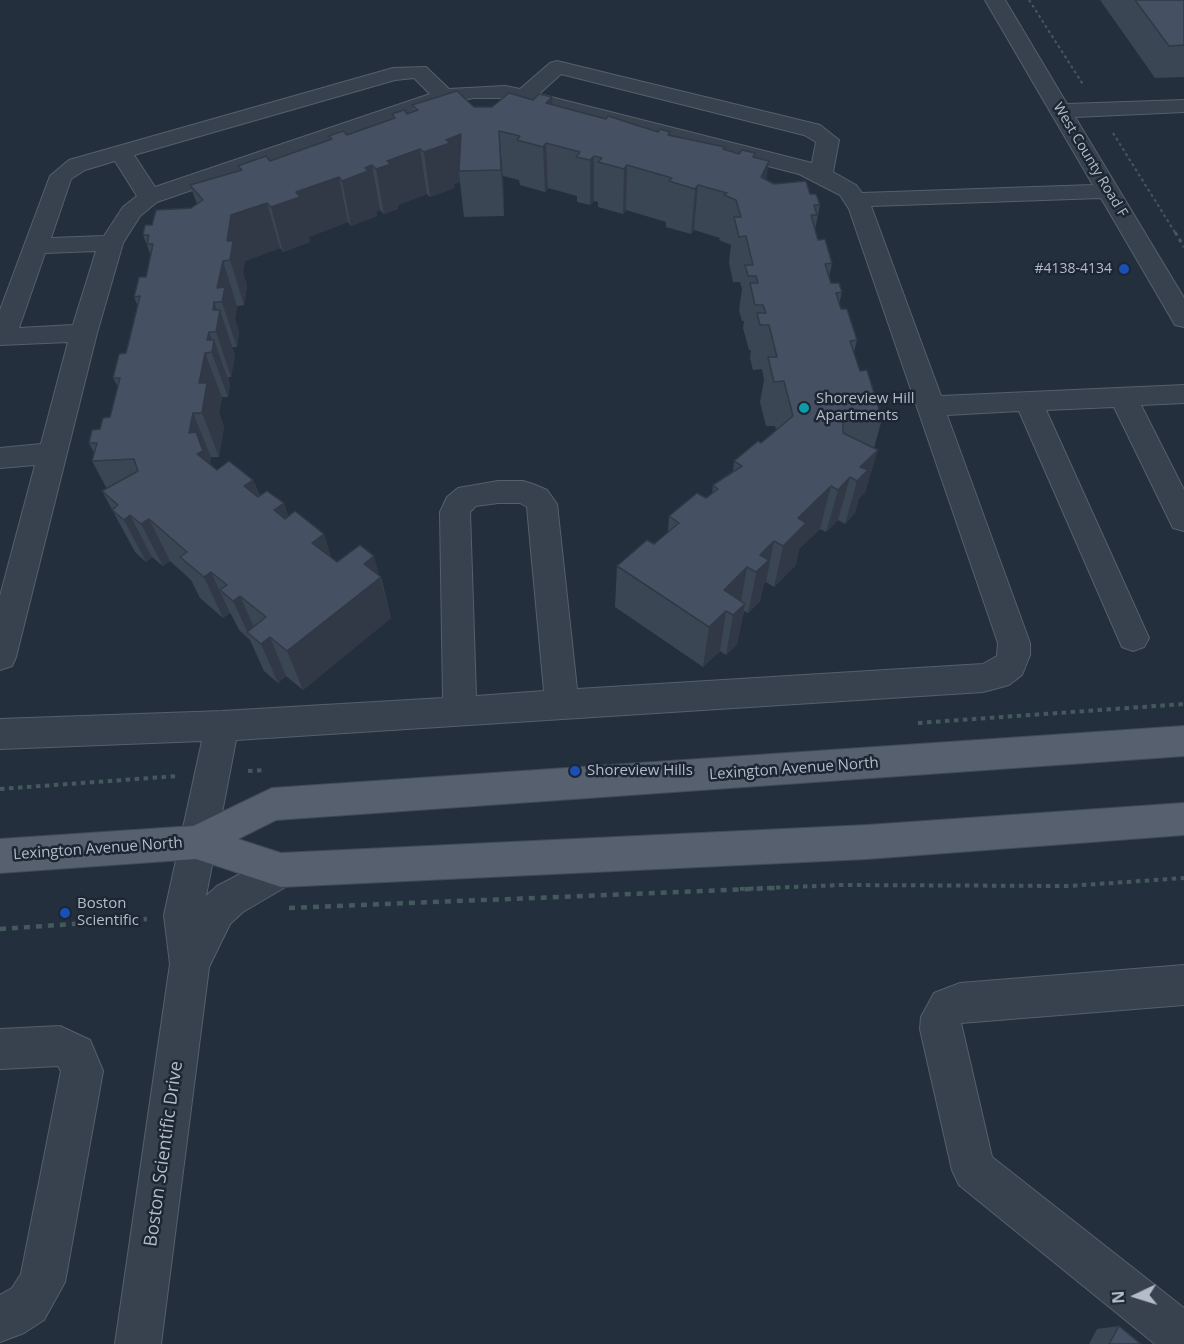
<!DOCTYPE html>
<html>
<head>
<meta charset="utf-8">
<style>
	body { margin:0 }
	#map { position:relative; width:1184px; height:1344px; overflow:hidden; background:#242f3e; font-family:"Open Sans",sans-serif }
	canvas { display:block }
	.north { position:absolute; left:1106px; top:1266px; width:60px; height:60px; -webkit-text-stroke:4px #1d2633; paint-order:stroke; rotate:266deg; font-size:16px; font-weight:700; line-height:24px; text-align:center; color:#b4bcc9 }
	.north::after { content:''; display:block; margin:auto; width:21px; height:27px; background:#b4bcc9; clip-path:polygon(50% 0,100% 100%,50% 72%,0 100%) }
</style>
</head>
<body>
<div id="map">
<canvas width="1184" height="1344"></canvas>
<div class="north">N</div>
</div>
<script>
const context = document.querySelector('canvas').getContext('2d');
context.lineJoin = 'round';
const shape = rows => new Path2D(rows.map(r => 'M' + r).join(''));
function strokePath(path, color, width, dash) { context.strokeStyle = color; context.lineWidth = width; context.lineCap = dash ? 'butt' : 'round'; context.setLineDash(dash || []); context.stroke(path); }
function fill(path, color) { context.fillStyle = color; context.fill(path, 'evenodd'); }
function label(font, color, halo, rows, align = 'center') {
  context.font = font + ' "Open Sans",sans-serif'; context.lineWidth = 5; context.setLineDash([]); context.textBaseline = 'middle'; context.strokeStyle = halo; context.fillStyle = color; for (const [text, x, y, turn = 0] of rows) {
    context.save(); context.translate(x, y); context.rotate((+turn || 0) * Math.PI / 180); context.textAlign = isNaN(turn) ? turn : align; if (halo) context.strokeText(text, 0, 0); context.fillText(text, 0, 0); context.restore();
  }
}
const minor = shape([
	[985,0,1005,0,1067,104,1184,100,1184,112,1075,117,1184,298,1184,327,1175,325,1101,198,871,206,941,396,1184,385,1184,403,1141,405,1184,490,1184,531,1173,528,1114,407,1046,410,1149,638,1144,647,1133,651,1122,647,1019,411,947,415,1030,643,1030,655,1022,675,1009,685,983,692,236,740,206,896,217,886,281,853,294,858,300,870,294,882,243,912,230,924,209,967,161,1344,115,1344,170,964,164,915,202,741,0,749,0,719,222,711,443,698,440,512,447,497,458,488,498,481,523,481,533,484,547,490,557,504,577,689,983,664,997,656,998,643,849,209,840,195,799,174,505,98,474,98,447,102,157,202,140,216,123,243,97,333,16,657,12,666,0,670,0,596,35,465,0,468,0,448,41,444,68,342,0,345,0,310,50,176,69,160,393,68,426,67,449,89,505,86,520,89,550,63,557,61,820,125,839,140,833,172,856,185,862,193,1093,185,985,0],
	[561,74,804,135,816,142,812,163,539,94,561,74],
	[414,78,430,94,155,187,134,155,395,80,414,78],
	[115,161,137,196,123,207,104,236,51,238,71,179,85,170,115,161],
	[96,251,73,325,19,328,45,253,96,251],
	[498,503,520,503,527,507,544,691,476,696,470,512,476,506,498,503],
	[1184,965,1184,1005,961,1023,992,1157,1184,1308,1184,1344,1155,1344,959,1185,952,1170,920,1029,921,1017,934,993,960,983,1184,965],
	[60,1026,90,1040,103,1071,65,1282,44,1320,24,1333,0,1342,0,1295,12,1288,21,1274,61,1071,58,1066,0,1069,0,1029,60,1026]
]);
const major = shape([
	[1184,726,1184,756,276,820,238,839,281,853,867,825,1184,803,1184,835,867,859,281,887,196,859,0,873,0,839,193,826,272,788,1184,726]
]);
strokePath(minor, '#565f6c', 2);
strokePath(major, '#414a57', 2);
strokePath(shape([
	[1029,0,1084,86],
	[1113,133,1176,234]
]), '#44595c', 2, [3, 3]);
strokePath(shape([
	[1175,232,1184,247]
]), '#44595c', 3, [4, 4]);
strokePath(shape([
	[918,723,1184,704],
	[248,771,265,770],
	[0,789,178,776],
	[740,889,842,885,1069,886,1184,878]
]), '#44595c', 4, [4.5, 4.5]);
strokePath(shape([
	[289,908,776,888],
	[0,929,147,919]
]), '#44595c', 4.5, [6, 6]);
fill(minor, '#38414e');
fill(major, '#56606e');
fill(shape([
	[1100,0,1184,0,1184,77,1155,78],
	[552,97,552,105,658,132,670,132,670,135,725,147,724,150,739,154,755,153,755,158,767,180,774,184,810,194,820,205,815,230,818,240,832,263,829,278,831,283,842,292,839,304,841,309,857,340,854,352,860,371,882,419,874,448,865,493,859,498,855,513,845,524,838,520,826,532,820,529,799,549,796,565,774,587,766,582,764,584,760,601,748,613,744,611,737,644,726,655,720,651,703,667,615,607,617,566,654,544,668,532,669,516,706,498,712,494,713,485,733,472,734,461,761,443,776,430,775,426,766,426,760,402,764,380,762,369,753,370,750,358,751,350,749,350,743,328,744,321,742,321,739,310,742,289,740,282,733,282,729,262,731,245,719,240,720,238,694,230,691,234,666,227,666,222,626,210,623,214,598,207,598,202,594,201,590,205,577,202,577,196,548,188,545,192,520,185,519,180,503,176,504,216,464,217,460,182,454,184,455,188,430,197,427,194,398,205,398,209,384,214,380,210,376,212,377,216,351,226,348,222,309,237,310,242,283,252,280,248,245,261,243,272,247,286,244,305,237,306,235,319,239,332,237,347,232,347,235,355,231,377,228,377,230,385,228,397,222,397,219,413,224,427,219,457,211,457,210,464,217,470,253,480,260,496,284,503,288,516,324,534,331,558,337,562,381,577,391,618,303,690,286,676,278,683,264,671,250,640,239,630,231,614,230,613,223,618,200,598,191,580,170,561,163,566,152,557,146,562,135,552,102,491,107,489,92,461,94,453,89,443,110,417,118,387,113,378,126,353,138,307,134,297,146,277,151,256,143,235,152,225,191,208,197,204,190,185,240,171,238,166,270,161,330,140,329,136,347,135,393,119,392,114,407,114,413,112,412,105,492,107],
	[1119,1326,1141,1344,1089,1344,1097,1329]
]), '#3b4654');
fill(shape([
	[552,97,554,142,546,103],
	[499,131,503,176,504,216,501,170],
	[461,134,459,171,460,182,454,184,455,188,430,197,424,152,446,140],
	[546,143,548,188,545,192,543,147],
	[420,149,427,194,398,205,398,209,384,214,376,169,387,161],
	[594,156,594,201,590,205,590,160],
	[769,161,763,206,761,177],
	[372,165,380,210,376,212,377,216,351,226,342,181,365,168],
	[627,165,626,210,623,214,624,169],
	[339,177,348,222,309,237,310,242,283,252,271,207,296,192],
	[698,185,694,230,691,234,695,189],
	[267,203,280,248,245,261,243,272,247,286,244,305,230,260,227,241,231,215],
	[223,261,237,306,235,319,239,332,237,347,217,288],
	[214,302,219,315,220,310,235,355,231,377,216,332,213,310],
	[209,332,214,345,214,340,230,385,228,397,207,340],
	[205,353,222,397,219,413,224,427,219,457,202,413,199,383],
	[193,413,211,457,209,465,197,454,189,433],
	[878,450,865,493,859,498,855,513,845,524,857,481,860,467],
	[850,477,838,520,826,532,838,490],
	[253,480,269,522,244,486],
	[831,486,820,529,799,549,796,565,774,587,783,546,798,518],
	[284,503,298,545,274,510],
	[130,515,152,557,146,562,124,520],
	[149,519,170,561,163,566,141,524],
	[324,534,337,576,312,543],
	[774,541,766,582,764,584,760,601,748,613,760,555],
	[374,556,391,618,303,690,287,651,364,564],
	[747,567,740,608,726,611,720,651,703,667,709,627,724,590],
	[211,572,230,613,223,618,204,577],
	[240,596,258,636,248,633,233,601],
	[745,604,737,644,726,655,733,615],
	[270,637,286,676,278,683,261,644]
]), '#303945');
const building = shape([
	[1135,0,1184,0,1184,45,1169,46,1135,0],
	[457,91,474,107,492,107,509,93,533,100,539,94,552,97,546,103,606,119,608,116,658,132,660,129,670,132,668,135,725,147,723,149,739,154,742,150,755,153,753,157,769,161,761,177,774,184,806,181,810,194,816,194,820,205,814,205,817,215,811,215,818,240,825,239,832,263,825,264,831,283,839,283,842,292,836,293,841,309,847,309,857,340,850,341,860,371,867,370,882,419,843,421,843,433,878,450,860,467,868,470,857,481,850,477,838,490,831,486,798,518,806,523,783,546,774,541,760,555,769,560,756,572,747,567,724,590,745,604,733,615,726,611,709,627,617,566,647,540,654,544,679,523,669,516,697,493,706,498,718,489,713,485,742,466,734,461,758,441,761,443,793,416,784,381,774,382,768,357,777,357,769,325,760,325,757,313,766,313,763,305,755,305,750,283,758,283,756,276,748,276,745,265,753,265,746,236,739,237,734,217,741,217,736,200,724,195,727,193,698,185,695,189,669,181,672,178,627,165,624,169,598,162,602,158,594,156,590,160,576,157,580,152,546,143,543,147,517,140,520,136,499,131,501,170,459,171,461,134,446,140,450,143,424,152,420,149,387,161,391,164,376,169,372,165,365,168,368,171,342,181,339,177,296,192,300,197,271,207,267,203,231,215,227,241,233,241,230,260,223,261,217,288,225,287,222,302,214,302,213,310,220,310,216,332,209,332,207,340,214,340,212,352,205,353,199,383,207,383,202,413,193,413,189,433,196,432,203,451,197,454,217,470,229,461,253,480,244,486,258,497,267,491,284,503,274,510,285,519,295,511,324,534,312,543,337,562,360,545,374,556,364,564,381,577,287,651,270,637,261,644,247,632,266,617,240,596,233,601,220,590,227,585,211,572,204,577,180,557,187,552,149,519,141,524,130,515,124,520,112,510,118,505,102,491,138,471,134,459,92,461,97,443,89,443,92,430,100,429,103,418,110,417,120,378,113,378,119,354,126,353,140,296,134,297,139,277,146,277,153,244,147,244,149,235,143,235,145,225,152,225,156,210,191,208,203,200,190,185,242,170,238,166,266,156,270,161,332,139,329,136,343,131,347,135,395,118,392,114,404,110,407,114,418,110,412,105,457,91],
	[1119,1326,1141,1344,1109,1344,1119,1326]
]);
fill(building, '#455162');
strokePath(building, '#303945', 1.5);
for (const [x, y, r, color] of [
	[1124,269,6,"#1a4fb4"],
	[804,408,6,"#0f9aa8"],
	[575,771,6,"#1a4fb4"],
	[65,913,6,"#1a4fb4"]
]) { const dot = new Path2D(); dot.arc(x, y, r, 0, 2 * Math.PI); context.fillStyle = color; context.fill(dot); strokePath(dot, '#1d2633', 2); }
label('14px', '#b4bcc9', '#1d2633', [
	["West County Road F",1090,160,59]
]);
label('14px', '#b4bcc9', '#1d2633', [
	["#4138-4134",1112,269]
], 'right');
label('15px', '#b4bcc9', '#1d2633', [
	["Shoreview Hill",816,399],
	["Apartments",816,416],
	["Shoreview Hills",587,771],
	["Boston",77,904],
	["Scientific",77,921]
], 'left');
label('15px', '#b4bcc9', '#1d2633', [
	["Lexington Avenue North",794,769,-4],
	["Lexington Avenue North",98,849,-4]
]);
label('18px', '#b4bcc9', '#1d2633', [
	["Boston Scientific Drive",164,1154,-82]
]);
</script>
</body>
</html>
